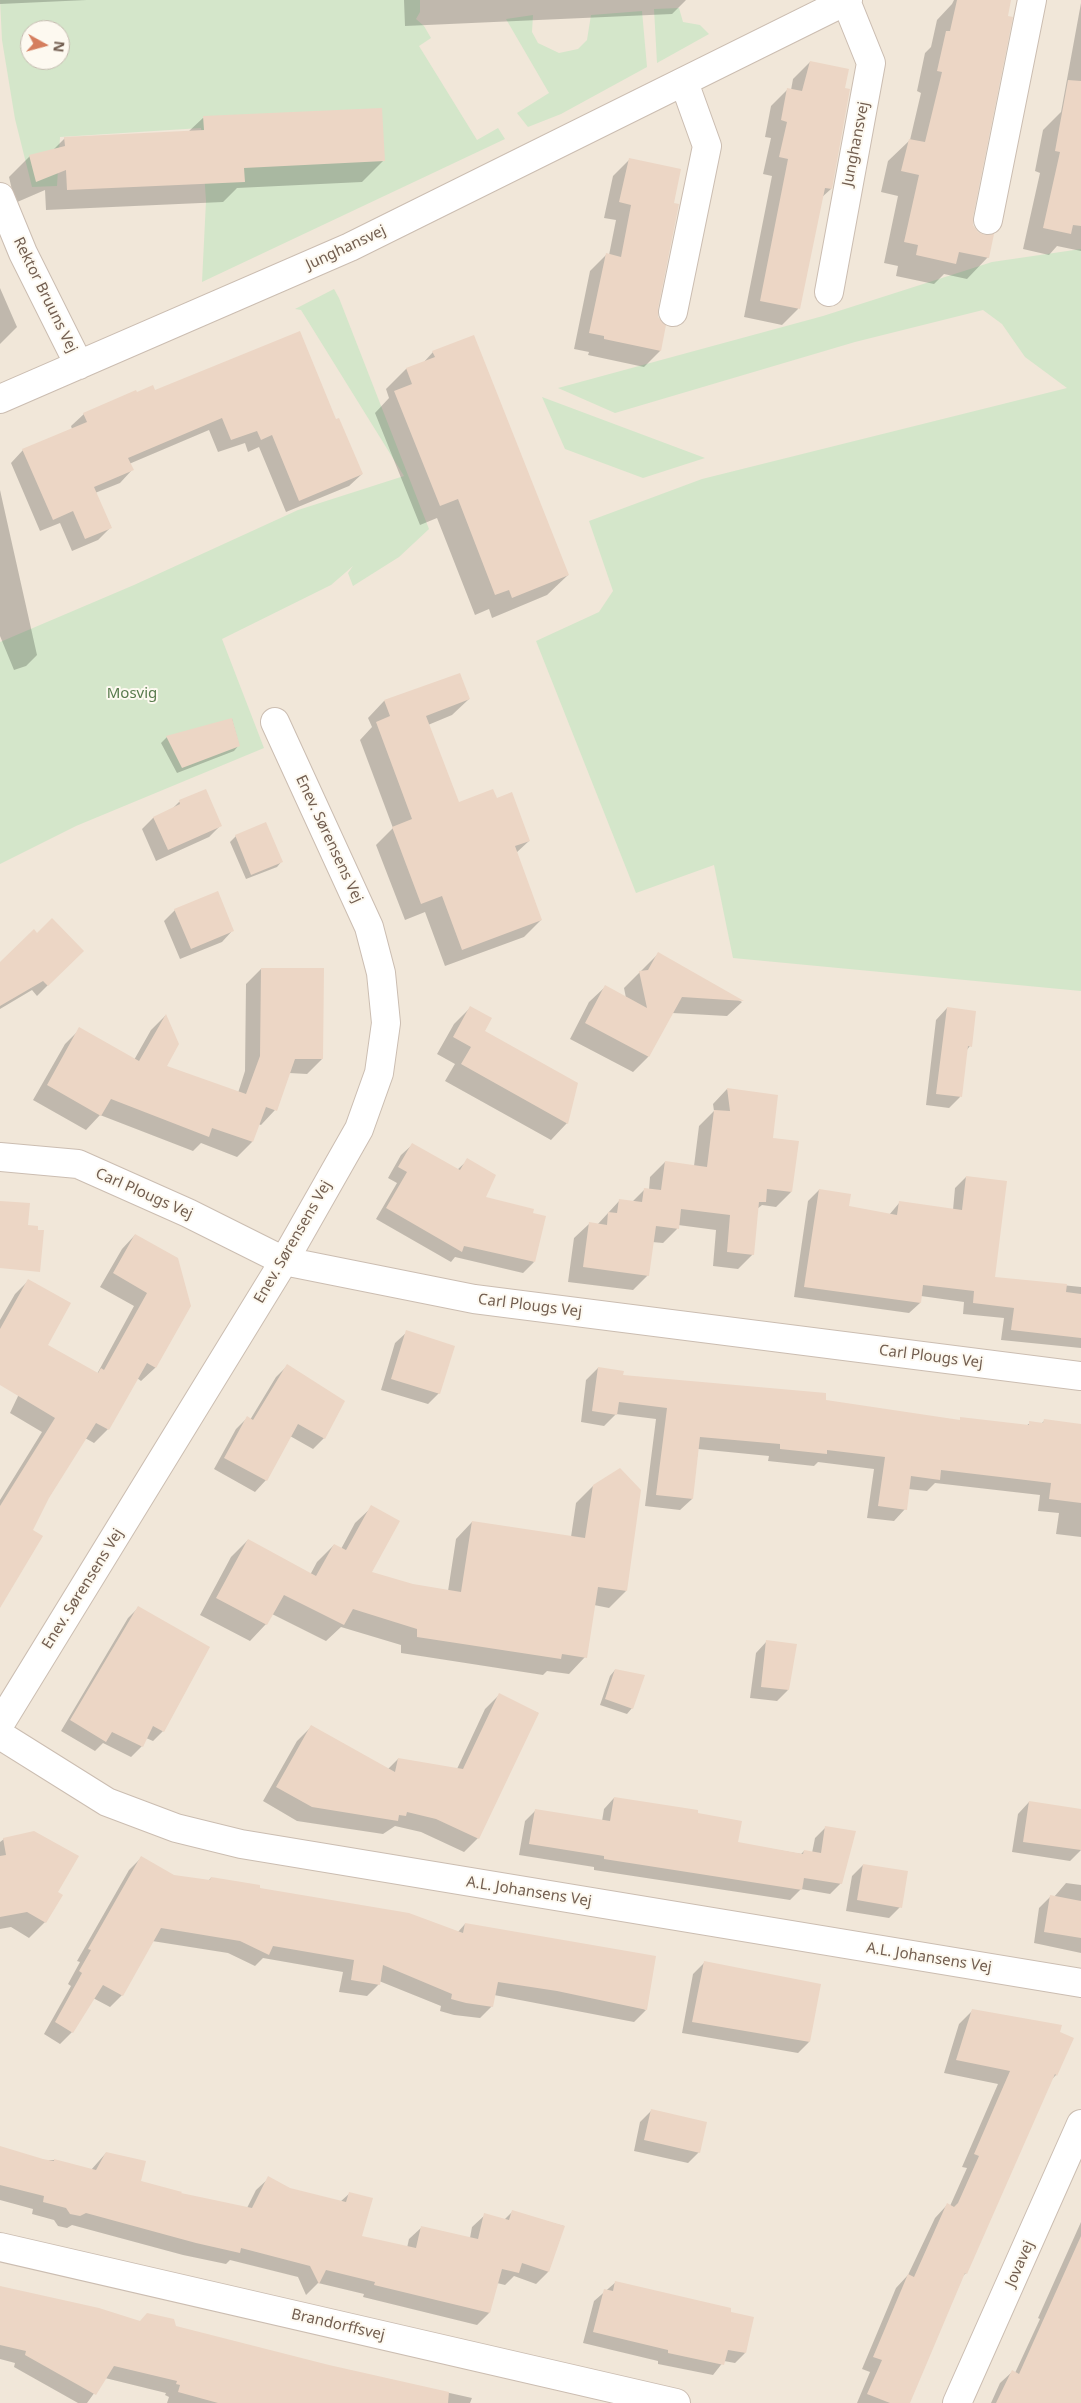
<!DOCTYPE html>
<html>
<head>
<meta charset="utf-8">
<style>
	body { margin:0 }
	#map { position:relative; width:1081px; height:2403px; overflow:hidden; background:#faf5ea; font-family:"Noto Sans",sans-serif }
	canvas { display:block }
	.north { position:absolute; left:20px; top:20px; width:50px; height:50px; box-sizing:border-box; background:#fdf9f0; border:1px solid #c5bbb0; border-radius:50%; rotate:97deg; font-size:14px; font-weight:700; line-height:20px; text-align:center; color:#725e50 }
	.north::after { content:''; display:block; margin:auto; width:18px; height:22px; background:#d57e5e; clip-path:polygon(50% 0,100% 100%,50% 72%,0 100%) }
</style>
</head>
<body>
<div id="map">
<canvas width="1081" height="2403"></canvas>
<div class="north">N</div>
</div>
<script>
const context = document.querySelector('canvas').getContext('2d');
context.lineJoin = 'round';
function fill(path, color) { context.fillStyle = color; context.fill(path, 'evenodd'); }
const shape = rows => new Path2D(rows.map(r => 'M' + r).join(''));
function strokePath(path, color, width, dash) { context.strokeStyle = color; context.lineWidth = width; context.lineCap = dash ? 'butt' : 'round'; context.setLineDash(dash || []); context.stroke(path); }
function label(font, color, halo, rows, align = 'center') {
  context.font = font + ' "Noto Sans",sans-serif'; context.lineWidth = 4; context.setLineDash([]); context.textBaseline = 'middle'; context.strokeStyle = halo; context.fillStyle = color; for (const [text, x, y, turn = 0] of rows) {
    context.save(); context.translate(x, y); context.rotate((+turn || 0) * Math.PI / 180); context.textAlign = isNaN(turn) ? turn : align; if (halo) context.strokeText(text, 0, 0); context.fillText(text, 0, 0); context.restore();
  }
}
fill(shape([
	[0,0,1081,0,1081,2403,0,2403],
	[30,30,60,30,60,60,30,60]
]), '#f1e7d9');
fill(shape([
	[0,0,420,0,420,12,416,19,424,26,431,38,419,46,477,140,498,128,505,139,202,282,206,201,201,128,60,137,57,186,32,187,15,119,2,40],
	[30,30,60,30,60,60,30,60],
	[679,8,683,22,700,25,709,34,657,63,654,9],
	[642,11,647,67,561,114,528,127,517,113,549,93,506,19,533,15,532,32,538,43,559,53,578,49,587,40,591,15],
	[1081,249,1081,991,733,958,714,865,636,893,536,641,599,612,613,591,589,521,702,479,1067,388,1025,357,1002,324,983,310,855,342,615,413,558,388,823,316,992,262],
	[334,289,339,298,429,529,399,557,353,586,348,573,353,566,331,585,222,639,264,748,76,826,0,864,0,642,134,585,298,510,404,476,301,310,295,309],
	[542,397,705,458,643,478,565,449]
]), '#d4e6ca');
fill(shape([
	[0,0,87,0,0,4],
	[404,0,686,0,672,14,405,26],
	[954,0,1009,0,971,217,972,226,988,257,967,279,944,274,934,284,896,276,898,266,884,263,898,196,881,192,888,161,910,140,921,93,917,91,925,53,931,47,937,20,952,4],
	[1081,3,1081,251,1057,246,1049,255,1023,249,1040,173,1035,171,1043,130,1061,112],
	[810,62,831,189,821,198,798,309,782,325,744,317,772,176,763,174,771,138,765,137,771,106,788,89,791,90,793,79],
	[381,110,383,161,362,182,237,188,223,202,46,210,45,190,15,203,9,177,30,156,53,150,65,138,188,132,203,118],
	[629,160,673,204,656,309,660,351,644,367,588,355,589,352,574,349,590,271,606,255,609,255,616,220,604,218,613,176],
	[0,288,17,327,0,344],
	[433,352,568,575,547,595,492,618,489,609,475,615,437,518,420,525,375,413,389,398,386,389,406,369,423,363],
	[154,391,335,421,362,474,349,486,286,512,259,447,248,452,245,443,218,452,209,430,129,464,132,470,120,483,95,493,111,527,98,540,72,551,60,523,40,531,11,463,23,450,72,429,71,426,84,414],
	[0,490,37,655,26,666,14,670,0,636],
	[469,699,452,715,428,725,458,803,496,799,529,841,516,853,541,920,524,937,445,966,425,912,405,920,376,845,393,828,360,740,372,727,368,718,384,701],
	[232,719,239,745,234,751,177,773,161,743,167,737],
	[205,791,220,826,209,837,156,861,142,829,153,818,171,810,179,802],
	[236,836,282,861,277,867,246,879,230,842],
	[175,910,233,930,222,942,180,959,164,921],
	[37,934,82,951,37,996,32,990,0,1009,0,964],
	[658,954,742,1002,727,1016,672,1013,648,1057,633,1072,570,1039,589,1002,605,987,626,998,624,988],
	[261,969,322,1059,307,1074,289,1073,275,1110,261,1125,258,1124,252,1142,237,1157,201,1143,193,1151,100,1115,86,1130,33,1100,65,1044,80,1029,134,1060,151,1030,165,1016,165,1066,238,1093,245,1071,246,984],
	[470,1008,483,1032,567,1123,551,1140,445,1081,455,1064,437,1054,454,1024],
	[947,1008,970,1046,966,1051,960,1097,949,1108,926,1105,936,1020],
	[727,1089,772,1139,798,1142,791,1192,776,1207,762,1205,757,1209,753,1254,738,1269,713,1266,716,1230,678,1225,677,1229,663,1243,652,1242,648,1275,633,1290,568,1282,574,1238,589,1224,597,1225,620,1200,632,1202,645,1189,649,1190,650,1177,665,1162,694,1166,699,1126,714,1111,713,1104],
	[412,1145,457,1170,468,1160,484,1198,534,1262,523,1273,455,1257,451,1262,376,1219,397,1183,388,1178,401,1155],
	[966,1177,994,1278,1081,1287,1081,1348,1001,1340,1004,1318,963,1314,964,1302,921,1296,920,1303,909,1313,794,1297,808,1201,819,1190,848,1207,889,1215,900,1202,953,1210,955,1188],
	[135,1235,190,1306,155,1368,141,1381,137,1378,108,1429,94,1443,85,1438,48,1497,30,1533,0,1605,0,1500,42,1432,10,1413,19,1394,0,1384,0,1320,15,1294,28,1281,46,1345,97,1374,134,1306,100,1287,122,1249],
	[407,1332,439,1393,428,1404,381,1390,395,1343],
	[287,1366,324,1438,313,1449,290,1436,266,1480,255,1492,214,1469,236,1429,247,1418,250,1420,276,1377],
	[598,1368,622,1376,959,1421,961,1419,1026,1426,1030,1423,1041,1424,1044,1421,1081,1425,1081,1537,1056,1534,1059,1513,1038,1511,1040,1495,935,1483,927,1491,908,1489,905,1509,894,1521,867,1518,874,1469,818,1462,814,1466,768,1461,769,1456,698,1449,692,1499,680,1510,645,1506,656,1419,616,1414,604,1426,581,1422,586,1380],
	[593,1486,626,1591,609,1608,594,1605,585,1657,569,1674,547,1671,543,1675,401,1653,401,1645,341,1627,326,1641,272,1614,266,1624,250,1641,200,1615,231,1557,248,1540,310,1575,317,1562,334,1545,341,1549,355,1523,372,1507,370,1573,413,1586,448,1591,456,1539,472,1522,571,1537,576,1503],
	[139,1607,163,1731,153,1741,146,1738,142,1746,131,1757,103,1743,95,1751,61,1731,128,1618],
	[767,1641,788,1690,777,1701,750,1698,756,1653],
	[615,1670,632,1708,627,1714,600,1705,610,1676],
	[499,1695,538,1713,478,1838,464,1852,421,1832,395,1826,383,1834,297,1821,263,1801,297,1741,311,1727,388,1769,398,1759,457,1769,485,1709],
	[614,1798,696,1814,737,1843,801,1854,804,1851,812,1853,815,1838,826,1827,841,1883,830,1894,801,1889,790,1900,594,1870,594,1867,519,1855,525,1821,535,1811,602,1821,604,1809],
	[1029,1802,1081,1810,1081,1850,1070,1861,1012,1852,1018,1814],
	[4,1839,56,1892,45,1922,29,1938,11,1927,0,1929,0,1842],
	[141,1858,174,1876,208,1881,211,1878,458,1932,465,1924,646,2010,634,2022,494,1995,492,2006,480,2018,454,2015,440,2011,441,2006,379,1981,379,1984,367,1996,339,1992,343,1972,263,1958,255,1966,228,1953,152,1941,122,1995,110,2007,93,1998,72,2032,60,2044,44,2034,71,1986,68,1984,80,1962,77,1961,129,1870],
	[863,1865,900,1907,889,1918,846,1911,852,1876],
	[1066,1883,1081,1885,1081,1953,1034,1943,1039,1908,1050,1897,1054,1897],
	[704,1963,819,1985,809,2042,798,2053,682,2033,693,1974],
	[972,2011,1060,2026,1056,2075,1051,2080,966,2273,962,2277,909,2403,857,2403,870,2372,862,2369,896,2288,908,2275,935,2218,947,2205,950,2206,967,2168,962,2167,998,2084,944,2073,959,2024],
	[651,2111,699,2152,688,2163,634,2151,640,2122],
	[0,2147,43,2160,55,2160,91,2170,106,2153,139,2182,180,2194,247,2208,256,2190,269,2178,289,2189,340,2202,350,2193,361,2237,407,2248,409,2239,422,2227,470,2238,472,2227,485,2215,504,2220,512,2212,564,2226,548,2272,536,2284,514,2276,505,2285,497,2283,489,2313,477,2325,363,2297,364,2294,318,2283,306,2295,298,2277,230,2260,226,2264,183,2255,72,2225,67,2228,58,2226,54,2220,32,2214,33,2209,0,2200],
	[1081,2222,1081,2403,991,2403,1000,2383,1012,2372,1015,2373,1040,2319,1038,2318],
	[616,2282,729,2313,745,2353,735,2363,724,2361,713,2375,658,2364,658,2361,583,2343,594,2301],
	[0,2287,140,2322,175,2327,329,2366,472,2398,470,2403,167,2403,169,2397,165,2395,166,2393,105,2378,87,2403,78,2403,14,2367,15,2363,0,2359]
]), '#0003');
fill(shape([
	[957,0,1011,0,1008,16,1013,17,973,217,973,225,978,232,985,235,994,234,989,258,959,252,956,264,916,255,918,245,904,242,919,175,901,171,909,139,925,142,942,72,937,71,946,31,950,31],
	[810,61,849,69,845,88,850,89,832,189,825,188,800,309,760,301,788,159,779,157,787,122,781,120,787,88,802,91],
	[1068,80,1081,81,1081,226,1073,225,1071,234,1043,228,1060,152,1055,151],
	[382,108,385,161,244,168,245,182,67,190,66,170,36,182,29,155,65,146,64,137,204,130,203,116],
	[629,158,681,169,674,203,679,204,658,309,658,317,666,325,661,351,604,339,604,336,589,333,606,253,621,257,631,205,619,202],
	[300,331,336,419,339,418,363,474,299,501,272,435,261,440,257,431,231,440,222,418,128,458,134,470,94,487,112,528,85,539,73,511,53,520,22,449,87,422,83,413,136,390,137,392,153,385,155,390],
	[474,335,569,575,512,598,509,590,495,595,458,499,440,506,394,391,412,384,406,368,435,357,432,351],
	[460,673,470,699,426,716,459,802,493,789,497,798,512,792,530,841,515,846,542,920,462,950,442,896,421,904,392,827,412,819,376,722,390,716,384,700],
	[232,718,240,746,182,768,166,736],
	[206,789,222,826,168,850,153,817,180,804,179,800],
	[266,822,283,862,251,875,235,835],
	[218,891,234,931,191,949,174,909],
	[52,918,84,951,48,986,43,981,0,1006,0,962,34,929,37,933],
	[658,952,744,1001,682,997,649,1057,585,1023,605,985,647,1008,639,971,648,970],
	[261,968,324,968,323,1059,295,1059,277,1111,266,1107,253,1142,212,1128,209,1137,111,1099,101,1116,47,1085,79,1027,139,1061,166,1014,179,1044,167,1066,246,1094,260,1056],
	[470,1006,492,1018,485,1031,578,1083,568,1124,461,1064,471,1047,453,1037],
	[947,1007,976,1011,972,1047,968,1046,962,1097,936,1094],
	[727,1088,778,1095,773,1138,799,1141,792,1192,767,1189,766,1202,759,1202,754,1255,727,1252,730,1215,681,1209,679,1229,656,1226,649,1276,583,1267,589,1222,607,1225,608,1212,617,1213,619,1199,642,1202,644,1188,661,1190,665,1161,707,1167,714,1110,730,1111],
	[412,1143,460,1170,467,1158,496,1175,486,1197,534,1209,533,1213,546,1216,535,1262,464,1246,462,1252,386,1208,407,1172,398,1167],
	[966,1176,1007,1181,995,1277,1067,1284,1066,1292,1081,1294,1081,1338,1011,1330,1014,1308,973,1303,974,1291,923,1285,921,1303,804,1287,819,1189,851,1194,849,1206,897,1215,899,1201,962,1210],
	[0,1201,30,1203,28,1225,38,1226,38,1230,44,1230,40,1272,0,1268],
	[135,1234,178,1258,191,1306,156,1368,147,1363,109,1430,96,1423,49,1498,33,1530,43,1536,0,1608,0,1506,55,1418,0,1385,0,1329,28,1279,71,1303,48,1345,98,1373,101,1368,104,1370,147,1293,113,1273],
	[406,1330,455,1346,440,1394,391,1379],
	[287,1364,345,1401,325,1439,298,1424,267,1481,224,1458,247,1416,253,1420],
	[598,1367,624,1371,623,1375,826,1393,826,1400,960,1420,960,1417,1029,1425,1029,1421,1043,1423,1044,1419,1081,1424,1081,1503,1049,1499,1051,1483,941,1470,940,1480,911,1476,907,1510,878,1506,885,1457,827,1450,827,1454,780,1449,780,1444,700,1437,693,1499,656,1495,667,1408,619,1402,617,1415,592,1411],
	[620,1468,641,1490,627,1591,598,1587,587,1658,562,1654,561,1659,417,1637,417,1629,353,1609,344,1625,284,1595,267,1625,216,1598,248,1539,316,1576,334,1544,346,1550,371,1505,400,1521,372,1572,413,1584,461,1592,472,1521,585,1538,593,1485],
	[138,1606,210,1647,164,1732,153,1726,143,1747,112,1732,106,1742,70,1720],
	[766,1640,797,1644,789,1690,761,1687],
	[615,1669,645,1675,633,1709,605,1699],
	[499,1693,539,1713,479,1839,436,1819,407,1812,406,1816,399,1815,398,1821,312,1807,276,1787,311,1725,395,1772,398,1758,463,1769],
	[614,1797,698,1810,698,1813,742,1821,738,1842,803,1854,804,1850,821,1853,825,1826,856,1831,842,1884,804,1878,802,1890,604,1859,604,1856,529,1844,535,1809,610,1821],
	[1029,1801,1081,1809,1081,1850,1023,1842],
	[34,1831,79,1856,58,1892,63,1895,46,1923,27,1912,0,1917,0,1856,6,1855,3,1838],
	[141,1856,174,1875,210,1880,211,1877,260,1885,260,1888,409,1913,463,1933,465,1923,656,1956,647,2010,557,1991,498,1982,493,2007,466,2003,451,1999,452,1994,383,1965,380,1985,351,1980,354,1960,273,1946,269,1955,240,1941,161,1928,123,1996,103,1985,73,2033,55,2022,82,1973,79,1971,91,1950,88,1949],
	[863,1864,908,1871,902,1908,857,1900],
	[1050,1895,1081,1901,1081,1938,1044,1932],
	[704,1961,821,1984,810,2042,692,2022],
	[972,2009,1062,2025,1060,2032,1074,2038,1057,2076,1055,2074,967,2274,965,2273,910,2403,890,2403,867,2394,882,2360,873,2357,908,2274,914,2277,947,2203,954,2207,958,2203,979,2156,974,2154,1010,2071,956,2060],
	[651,2109,707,2122,700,2153,644,2140],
	[0,2146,43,2159,54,2161,54,2159,96,2170,106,2152,146,2161,141,2181,182,2192,181,2193,252,2208,268,2176,290,2188,346,2202,349,2192,373,2198,362,2236,416,2248,421,2226,478,2239,484,2213,509,2220,512,2210,565,2226,549,2272,522,2263,519,2273,502,2269,490,2313,374,2285,375,2282,326,2270,319,2284,310,2266,241,2248,240,2253,196,2243,86,2213,80,2216,70,2214,66,2208,43,2202,44,2196,0,2185],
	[1081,2236,1081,2403,996,2403,1012,2370,1019,2374],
	[615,2281,731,2308,731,2312,754,2317,746,2353,728,2350,724,2365,668,2353,668,2350,593,2332,604,2289,613,2291],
	[0,2286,99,2308,140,2321,147,2313,174,2319,176,2326,329,2365,449,2392,448,2403,218,2403,178,2392,180,2385,176,2384,177,2381,114,2366,96,2395,25,2355,26,2351,0,2345]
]), '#ecd6c5');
const street = shape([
	[0,197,23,253,79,365],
	[988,220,1032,0],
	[829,292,871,63,846,1],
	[673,312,707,146,684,82],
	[0,399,350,247,848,0],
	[0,1157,78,1164,188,1213,284,1261,474,1299,1081,1376],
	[0,1724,284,1261,359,1129,379,1073,386,1023,381,973,369,927,275,722],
	[0,1735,107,1802,176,1828,241,1844,1081,1983],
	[0,2247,676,2403],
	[957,2403,1081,2124]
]);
strokePath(street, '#cbbdb1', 30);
strokePath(street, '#fff', 28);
label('15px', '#725e50', '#fdf9f0', [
	["Junghansvej",856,144,-79],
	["Junghansvej",346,248,-25],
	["Rektor Bruuns Vej",45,295,64],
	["Enev. Sørensens Vej",329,839,65],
	["Carl Plougs Vej",144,1194,24],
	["Enev. Sørensens Vej",293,1242,-60],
	["Carl Plougs Vej",530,1306,7],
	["Carl Plougs Vej",931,1357,7],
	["Enev. Sørensens Vej",83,1589,-58],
	["A.L. Johansens Vej",529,1892,9],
	["A.L. Johansens Vej",929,1958,9],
	["Jovavej",1020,2264,-66],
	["Brandorffsvej",338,2325,13]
]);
label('15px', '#587b4d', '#fdf9f0', [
	["Mosvig",132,694]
]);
</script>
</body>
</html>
